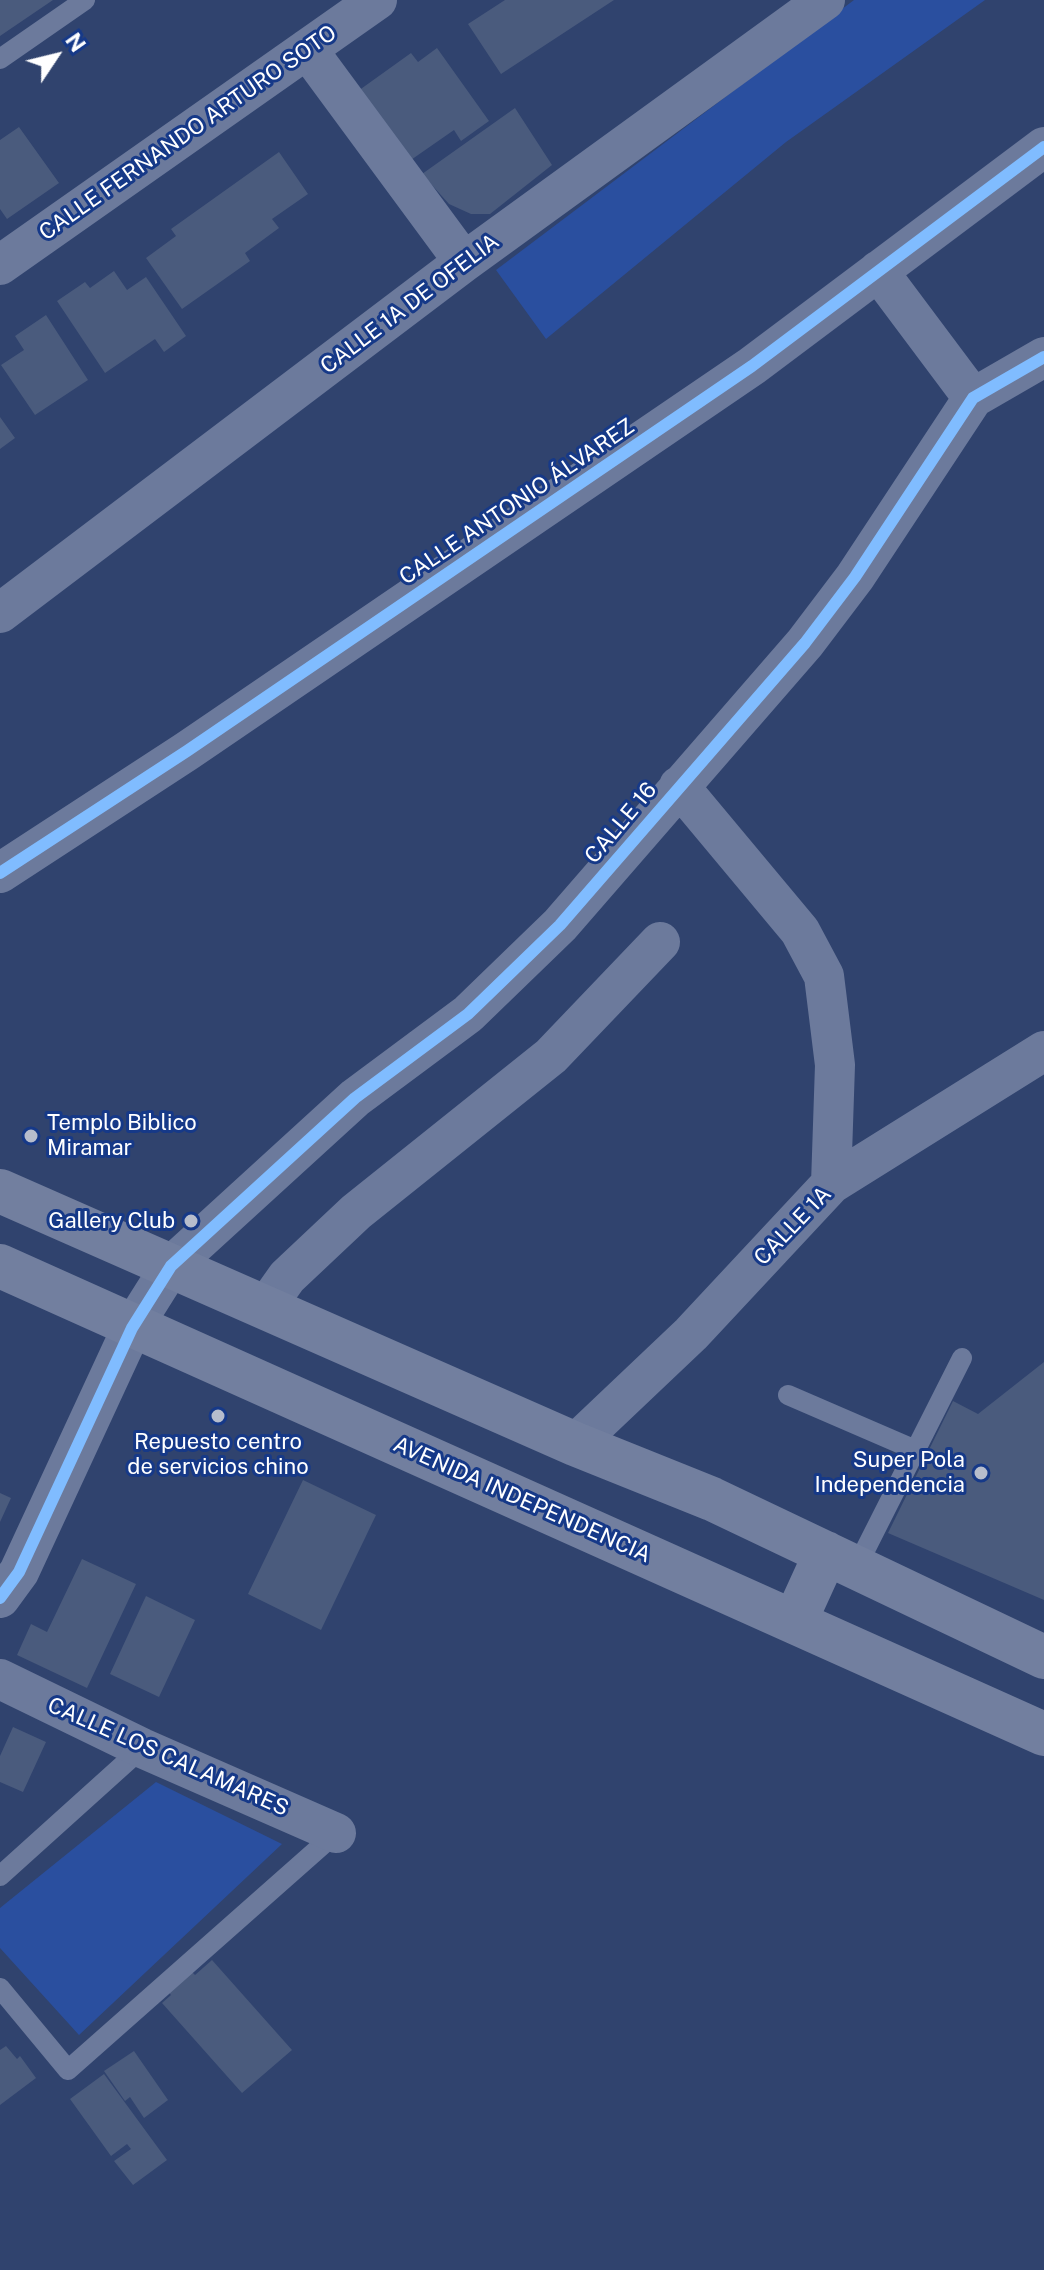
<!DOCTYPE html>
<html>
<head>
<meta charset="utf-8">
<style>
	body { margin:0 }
	#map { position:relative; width:1044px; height:2270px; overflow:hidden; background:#30436e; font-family:"Public Sans",sans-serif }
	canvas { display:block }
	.north { position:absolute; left:16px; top:16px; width:80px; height:80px; -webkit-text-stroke:6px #163988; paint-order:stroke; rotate:55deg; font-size:22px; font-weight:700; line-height:32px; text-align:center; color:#fff }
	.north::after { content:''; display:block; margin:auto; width:28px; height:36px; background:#fff; clip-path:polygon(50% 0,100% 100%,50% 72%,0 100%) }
</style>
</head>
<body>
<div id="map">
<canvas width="1044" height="2270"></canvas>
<div class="north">N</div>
</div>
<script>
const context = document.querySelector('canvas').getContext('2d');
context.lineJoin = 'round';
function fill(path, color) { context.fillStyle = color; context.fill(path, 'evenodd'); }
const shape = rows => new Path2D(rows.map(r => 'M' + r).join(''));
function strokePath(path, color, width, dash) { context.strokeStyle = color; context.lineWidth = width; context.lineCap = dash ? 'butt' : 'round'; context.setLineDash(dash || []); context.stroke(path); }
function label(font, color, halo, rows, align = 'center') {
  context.font = font + ' "Public Sans",sans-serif'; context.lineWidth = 6; context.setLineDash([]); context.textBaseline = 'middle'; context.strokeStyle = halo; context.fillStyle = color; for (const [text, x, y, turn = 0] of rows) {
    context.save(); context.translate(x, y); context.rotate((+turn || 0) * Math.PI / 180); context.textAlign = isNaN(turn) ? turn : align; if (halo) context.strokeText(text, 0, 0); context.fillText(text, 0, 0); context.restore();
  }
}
fill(shape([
	[854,0,985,0,786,142,546,339,496,270],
	[156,1782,282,1844,79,2035,0,1948,0,1908]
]), '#2a4f9f');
fill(shape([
	[0,0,53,0,0,36],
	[505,0,614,0,501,74,468,24],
	[437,48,489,121,461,141,454,130,408,162,358,91,411,53,418,62],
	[515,108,552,165,490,214,471,214,449,204,422,174],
	[19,127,59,183,7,219,0,209,0,140],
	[279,152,308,194,272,219,279,228,245,253,250,261,182,309,146,258,176,236,171,229],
	[114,271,127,290,146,277,186,336,164,352,155,339,105,373,57,301,85,282,90,288],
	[46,315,88,380,35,415,1,365,24,350,15,336],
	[0,417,15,438,0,449],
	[1044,1362,1044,1600,888,1533,953,1401,978,1414],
	[303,1480,376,1515,321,1630,248,1594],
	[0,1493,11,1498,0,1522],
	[82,1559,136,1584,87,1688,17,1655,31,1624,47,1632],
	[146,1596,195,1620,159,1697,110,1674],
	[13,1727,46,1742,23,1792,0,1782,0,1756],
	[212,1960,292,2050,242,2093,162,2003,171,1995,168,1991,191,1971,195,1975],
	[6,2046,17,2059,20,2056,36,2078,0,2105,0,2050],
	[134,2051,168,2100,144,2118,130,2097,125,2101,104,2071],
	[104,2074,167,2160,133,2185,114,2161,131,2149,127,2144,111,2156,70,2099]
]), '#4a5b7d');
strokePath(shape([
	[0,59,85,0],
	[788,1395,913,1449],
	[856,1568,962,1358],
	[0,1876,142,1748],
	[0,1988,68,2070,336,1833]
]), '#6c7a9c', 20);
strokePath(shape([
	[307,49,464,262],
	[0,265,377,0],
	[878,271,973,398],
	[0,613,464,262,825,0],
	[679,786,800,931,824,976,835,1065,831,1184],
	[0,873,187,751,752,366,1044,147],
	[265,1308,287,1277,356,1212,551,1056,660,942],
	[575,1444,691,1334,831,1184,1044,1051],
	[0,1598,19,1572,132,1328,171,1266,355,1098,468,1014,560,925,805,643,855,577,973,398,1044,357],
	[0,1679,142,1748,336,1833]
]), '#6c7a9c', 40);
strokePath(shape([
	[0,1191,575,1444,712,1499,1044,1657],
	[0,1266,1044,1734],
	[795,1621,826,1553]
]), '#727f9f', 44);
strokePath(shape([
	[0,873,187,751,752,366,1044,147],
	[0,1598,19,1572,132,1328,171,1266,355,1098,468,1014,560,925,805,643,855,577,973,398,1044,357]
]), '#80bcff', 12);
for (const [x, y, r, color] of [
	[31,1136,8,"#b7bdcc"],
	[191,1221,8,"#b7bdcc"],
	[218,1416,8,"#b7bdcc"],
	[981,1473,8,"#b7bdcc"]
]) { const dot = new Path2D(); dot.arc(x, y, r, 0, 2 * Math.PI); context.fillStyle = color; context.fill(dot); strokePath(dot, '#163988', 3); }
label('22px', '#fff', '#163988', [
	["CALLE FERNANDO ARTURO SOTO",188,133,-35],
	["CALLE 1A DE OFELIA",410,304,-37],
	["CALLE ANTONIO ÁLVAREZ",517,502,-34],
	["CALLE 16",621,823,-50],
	["CALLE 1A",793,1226,-46],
	["AVENIDA INDEPENDENCIA",522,1500,24],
	["CALLE LOS CALAMARES",168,1757,24]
]);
label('22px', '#fff', '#163988', [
	["Templo Biblico",47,1123,"left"],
	["Miramar",47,1148,"left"],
	["Gallery Club",175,1221],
	["Repuesto centro",218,1442,"center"],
	["de servicios chino",218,1467,"center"],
	["Super Pola",965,1460],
	["Independencia",965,1485]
], 'right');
</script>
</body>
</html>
